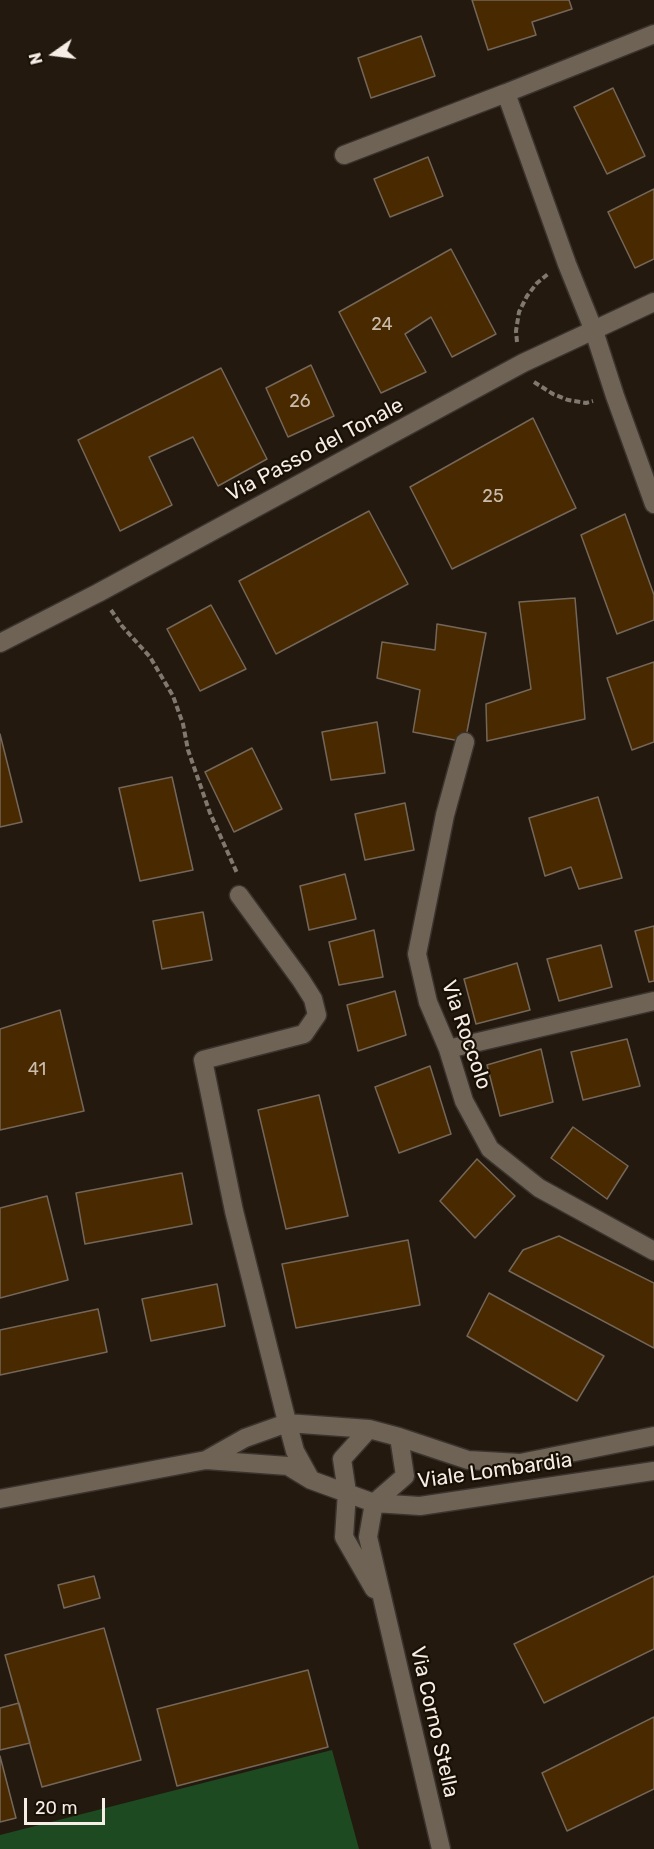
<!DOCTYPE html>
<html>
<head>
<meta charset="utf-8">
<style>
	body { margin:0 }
	#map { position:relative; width:654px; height:1849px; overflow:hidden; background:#23190e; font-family:Rubik,sans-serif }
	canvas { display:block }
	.north { position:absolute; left:24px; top:24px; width:60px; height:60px; -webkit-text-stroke:4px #191005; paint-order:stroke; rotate:256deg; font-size:16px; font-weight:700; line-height:24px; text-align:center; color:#f5ede6 }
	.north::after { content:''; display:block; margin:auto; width:21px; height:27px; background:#f5ede6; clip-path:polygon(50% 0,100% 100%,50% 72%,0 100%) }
	.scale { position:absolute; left:24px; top:1798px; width:81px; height:27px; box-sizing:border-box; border:3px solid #f5ede6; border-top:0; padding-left:8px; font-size:18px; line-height:21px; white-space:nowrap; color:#f5ede6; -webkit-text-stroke:4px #191005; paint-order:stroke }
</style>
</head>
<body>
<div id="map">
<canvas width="654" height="1849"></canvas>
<div class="north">N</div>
<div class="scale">20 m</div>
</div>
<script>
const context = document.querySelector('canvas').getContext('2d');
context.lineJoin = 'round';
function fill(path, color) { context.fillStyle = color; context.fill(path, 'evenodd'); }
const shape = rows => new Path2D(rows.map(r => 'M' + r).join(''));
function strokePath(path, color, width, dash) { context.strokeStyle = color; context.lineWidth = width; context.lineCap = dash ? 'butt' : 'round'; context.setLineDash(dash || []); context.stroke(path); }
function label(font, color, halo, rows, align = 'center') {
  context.font = font + ' Rubik,sans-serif'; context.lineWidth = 4.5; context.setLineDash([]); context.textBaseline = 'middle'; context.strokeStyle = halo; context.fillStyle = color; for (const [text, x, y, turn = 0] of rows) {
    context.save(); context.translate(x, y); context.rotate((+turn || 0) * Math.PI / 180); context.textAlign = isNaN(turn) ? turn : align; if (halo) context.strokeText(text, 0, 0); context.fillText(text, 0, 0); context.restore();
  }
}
fill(shape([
	[332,1750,359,1849,0,1849,0,1835]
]), '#1e4a22');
const building = shape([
	[472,0,569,0,572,9,532,22,536,35,488,50,472,0],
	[421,36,435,76,371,98,358,58,421,36],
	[613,88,645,156,607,174,574,107,613,88],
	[428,157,443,196,390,217,374,179,428,157],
	[654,189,654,259,635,268,608,212,654,189],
	[451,249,496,334,452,357,431,317,405,334,426,372,381,393,339,312,451,249],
	[311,365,334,416,288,437,266,388,311,365],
	[221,368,267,459,218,486,193,437,149,457,172,505,120,531,78,440,221,368],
	[533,418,576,508,452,569,410,487,533,418],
	[369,511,408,584,276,654,239,581,369,511],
	[625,514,654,595,654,620,617,634,581,535,625,514],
	[575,598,585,719,487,741,486,704,531,689,519,602,575,598],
	[211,605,246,669,200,691,167,629,211,605],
	[437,624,486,633,465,742,413,732,420,690,377,678,382,642,435,650,437,624],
	[654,662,654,742,632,750,607,678,654,662],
	[377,722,385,773,331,780,322,732,377,722],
	[0,734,22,822,0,827,0,734],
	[252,748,282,809,234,832,205,772,252,748],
	[172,777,193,870,140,881,119,788,172,777],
	[598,797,622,878,579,889,571,867,545,876,529,818,598,797],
	[405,803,414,850,365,860,355,814,405,803],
	[345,874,356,919,309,930,300,886,345,874],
	[203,912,212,960,162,969,153,921,203,912],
	[654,926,654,981,649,982,635,931,654,926],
	[374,930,383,977,339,985,329,942,374,930],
	[601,945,612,987,559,1001,547,959,601,945],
	[517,963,530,1010,476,1024,464,979,517,963],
	[395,991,406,1035,358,1051,347,1005,395,991],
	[60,1010,84,1111,0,1130,0,1029,60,1010],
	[627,1039,640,1086,583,1100,571,1052,627,1039],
	[541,1049,553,1102,500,1116,487,1065,541,1049],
	[430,1066,451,1134,399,1153,375,1087,430,1066],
	[319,1095,348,1216,286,1229,258,1110,319,1095],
	[573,1127,628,1166,607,1199,551,1158,573,1127],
	[477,1159,515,1196,475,1238,440,1201,477,1159],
	[182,1173,192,1224,85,1244,76,1193,182,1173],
	[47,1196,68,1280,0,1298,0,1208,47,1196],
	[559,1236,654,1283,654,1348,509,1271,523,1250,559,1236],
	[408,1240,420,1305,296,1328,282,1264,408,1240],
	[217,1284,225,1326,151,1341,142,1299,217,1284],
	[489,1293,604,1356,577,1401,467,1336,489,1293],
	[98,1309,107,1352,0,1375,0,1330,98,1309],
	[94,1576,100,1598,64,1608,58,1585,94,1576],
	[654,1576,654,1649,544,1703,514,1644,654,1576],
	[104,1628,141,1760,42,1787,5,1655,104,1628],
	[308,1670,328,1747,177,1786,157,1709,308,1670],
	[19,1703,30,1743,0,1750,0,1708,19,1703],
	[654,1717,654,1789,567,1831,542,1773,654,1717],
	[0,1756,16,1818,0,1822,0,1756]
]);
fill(building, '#482900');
strokePath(building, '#74675a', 1.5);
const street = shape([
	[654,34,506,93,567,264,594,331,615,396,654,504],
	[344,155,506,93],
	[0,643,98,593,523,363,654,302],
	[465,742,445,815,417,954,428,1002,448,1049,464,1101,490,1149,539,1188,654,1251],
	[239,895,301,980,313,999,317,1015,304,1034,203,1060,234,1211,284,1410,295,1451,311,1480],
	[448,1049,654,1001],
	[369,1429,342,1459,347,1492,344,1537,374,1589],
	[399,1437,405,1476,374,1503,368,1537,441,1849],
	[206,1460,245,1438,287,1423,369,1429,399,1437,468,1460,520,1463,654,1436],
	[0,1499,206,1460,288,1466,311,1480,374,1503,420,1506,654,1471]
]);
strokePath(street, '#3b332e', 21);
strokePath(shape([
	[517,342,516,331,519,312,527,296,537,283,548,274],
	[534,382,553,394,568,400,586,403,593,401],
	[111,610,122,626,150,657,173,696,183,724,188,750,210,813,237,873]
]), '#81786f', 4, [6, 3]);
strokePath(street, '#6f6356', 18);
label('18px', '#cabcac', null, [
	["24",382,325],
	["26",300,402],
	["25",493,497],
	["41",37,1070]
]);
label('21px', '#f5ede6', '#191005', [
	["Via Passo del Tonale",315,450,-28],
	["Via Roccolo",466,1035,71],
	["Viale Lombardia",495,1471,-8],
	["Via Corno Stella",434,1722,77]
]);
</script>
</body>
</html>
